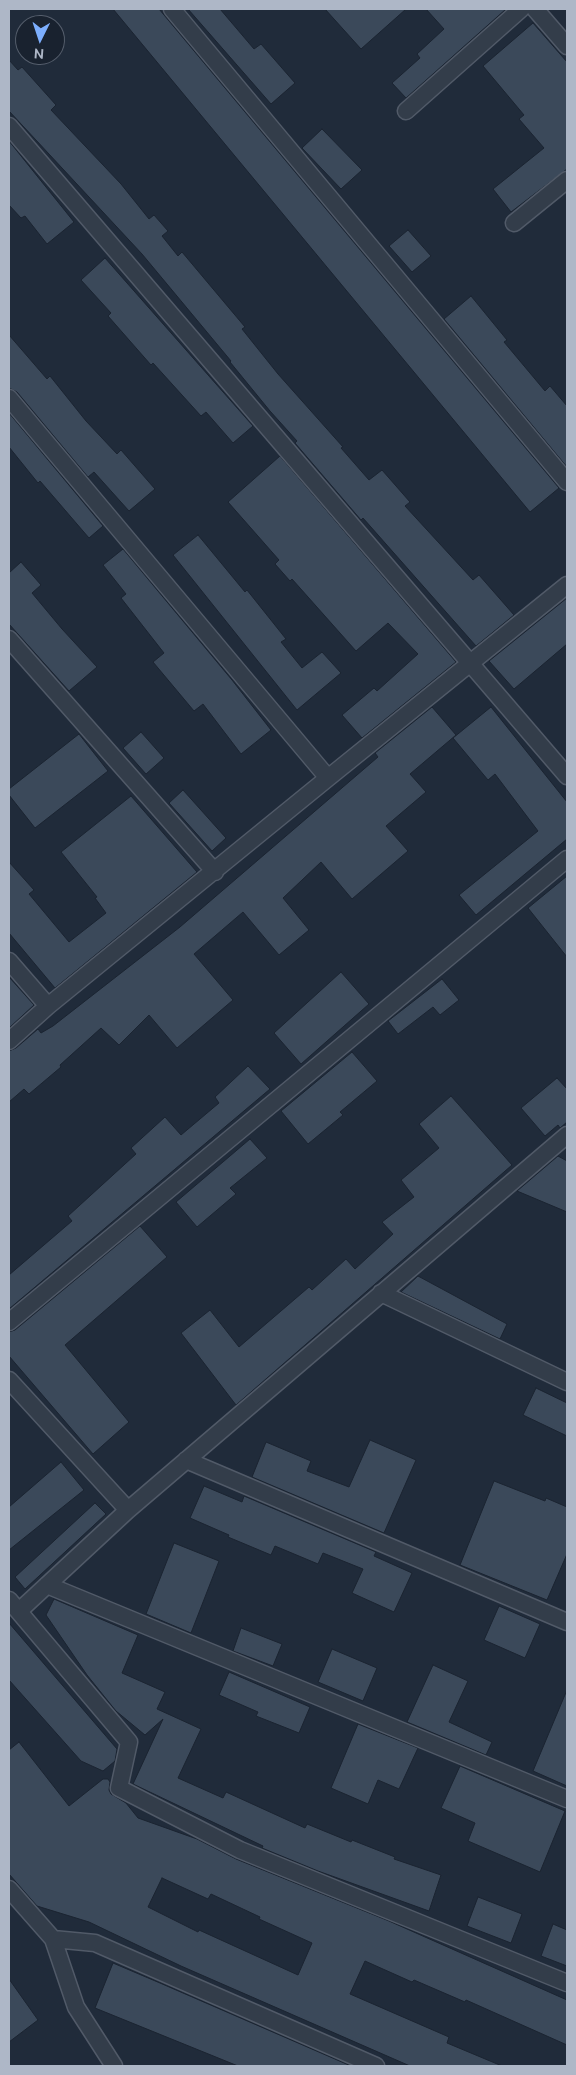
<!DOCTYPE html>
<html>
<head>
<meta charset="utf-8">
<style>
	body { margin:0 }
	#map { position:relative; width:576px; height:2075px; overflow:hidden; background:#202b3a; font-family:Ubuntu,sans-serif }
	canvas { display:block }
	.frame { position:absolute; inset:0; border:10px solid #aeb7c7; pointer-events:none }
	.north { position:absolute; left:15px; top:15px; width:50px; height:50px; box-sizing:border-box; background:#19222f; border:1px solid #555e6c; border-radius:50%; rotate:184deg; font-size:14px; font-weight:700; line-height:20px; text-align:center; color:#aeb7c7 }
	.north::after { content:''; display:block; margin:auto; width:18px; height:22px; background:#7caefe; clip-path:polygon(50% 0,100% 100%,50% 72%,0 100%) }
</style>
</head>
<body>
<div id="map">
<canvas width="576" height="2075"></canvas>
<div class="frame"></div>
<div class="north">N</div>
</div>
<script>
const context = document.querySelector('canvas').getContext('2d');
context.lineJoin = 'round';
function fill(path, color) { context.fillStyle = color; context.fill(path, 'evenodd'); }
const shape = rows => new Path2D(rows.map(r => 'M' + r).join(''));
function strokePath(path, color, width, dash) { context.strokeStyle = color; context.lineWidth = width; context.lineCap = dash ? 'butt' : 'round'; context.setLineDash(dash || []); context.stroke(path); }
const building = shape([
	[113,9,159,9,559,488,530,512,113,9],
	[188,9,220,9,254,49,261,44,295,83,271,104,188,9],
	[325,9,406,9,361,49,325,9],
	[426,9,506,9,406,98,392,83,420,58,417,54,444,29,426,9],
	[533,23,567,62,567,169,511,212,493,189,544,148,519,119,524,115,483,66,533,23],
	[9,60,18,70,22,67,56,105,51,110,121,184,149,219,154,215,168,231,162,236,178,256,182,252,245,327,242,329,278,374,343,447,341,448,369,480,382,470,410,502,405,506,473,580,479,575,514,615,476,646,363,518,361,520,295,443,297,441,270,411,230,362,231,361,142,254,9,111,9,60],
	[322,129,362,170,341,189,302,148,322,129],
	[9,141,74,222,47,244,25,216,21,218,9,205,9,141],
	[408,230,431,256,412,272,389,246,408,230],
	[105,258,253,426,233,443,206,412,201,416,153,363,151,365,108,316,111,313,81,280,105,258],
	[471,296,507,340,504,342,545,391,550,386,567,406,567,467,444,319,471,296],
	[9,335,47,379,50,376,86,421,117,454,121,450,155,489,129,511,94,472,88,477,17,392,9,388,9,335],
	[9,413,103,526,89,538,40,481,38,483,9,447,9,413],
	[280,456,456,662,362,738,342,715,374,688,377,691,418,654,388,623,356,651,292,579,290,581,275,564,279,560,228,502,280,456],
	[198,535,245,592,247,590,286,639,281,642,302,668,322,652,341,673,297,710,173,555,198,535],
	[123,549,232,680,271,730,241,754,203,704,194,711,153,662,164,653,121,598,126,594,103,565,123,549],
	[21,562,41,585,32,593,62,629,97,667,69,691,9,624,9,573,21,562],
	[567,598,567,644,514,689,489,661,567,598],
	[432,707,456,735,410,774,426,792,386,826,408,851,352,899,321,862,283,898,309,930,279,955,243,912,194,954,233,1000,177,1048,149,1015,119,1045,101,1028,60,1065,61,1067,29,1094,24,1089,9,1102,9,1051,16,1048,38,1029,41,1033,53,1026,180,927,378,757,375,753,432,707],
	[491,707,567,802,567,839,476,915,459,895,538,831,495,774,488,780,453,738,491,707],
	[141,732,164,758,146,774,123,748,141,732],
	[79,734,108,771,35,828,9,795,9,789,79,734],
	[183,790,226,838,212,851,169,803,183,790],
	[131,796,197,872,55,988,9,933,9,862,34,890,29,894,69,942,106,913,95,898,97,897,61,852,131,796],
	[567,876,567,957,528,908,567,876],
	[341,972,369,1004,301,1064,274,1033,341,972],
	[9,977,34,1005,9,1028,9,977],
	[442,979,459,1000,440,1015,433,1007,398,1034,388,1021,442,979],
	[352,1052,377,1081,340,1112,343,1115,308,1144,281,1111,352,1052],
	[248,1066,270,1089,9,1309,9,1275,72,1221,68,1216,136,1154,131,1148,165,1117,181,1135,219,1103,215,1097,248,1066],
	[557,1078,567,1089,567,1122,560,1128,558,1125,545,1136,521,1108,557,1078],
	[451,1096,512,1165,236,1405,181,1333,210,1310,239,1347,309,1287,312,1290,346,1259,355,1269,393,1234,382,1222,414,1197,401,1180,439,1148,419,1124,451,1096],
	[250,1139,267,1158,230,1188,236,1194,197,1227,176,1202,250,1139],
	[558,1156,567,1161,567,1212,517,1191,558,1156],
	[140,1226,167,1257,65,1345,129,1422,93,1454,9,1356,9,1332,15,1330,140,1226],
	[418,1276,507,1324,500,1339,401,1292,418,1276],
	[536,1388,567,1403,567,1436,523,1415,536,1388],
	[370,1440,416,1460,384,1533,252,1477,266,1442,311,1461,307,1471,349,1487,370,1440],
	[61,1462,84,1490,9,1550,9,1507,61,1462],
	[494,1481,545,1501,546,1498,567,1507,567,1554,547,1600,460,1565,494,1481],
	[204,1486,242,1502,244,1496,376,1552,374,1556,412,1573,394,1612,352,1593,363,1569,323,1553,318,1564,275,1546,271,1555,228,1537,229,1535,190,1518,204,1486],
	[95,1503,106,1514,25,1589,15,1577,95,1503],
	[174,1543,219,1561,191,1633,146,1614,174,1543],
	[54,1599,138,1635,122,1673,165,1692,157,1709,201,1729,178,1778,223,1798,226,1792,305,1828,307,1824,351,1842,352,1840,395,1857,394,1859,441,1875,429,1911,318,1871,262,1848,263,1846,133,1784,163,1719,145,1735,116,1711,87,1675,46,1615,54,1599],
	[499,1606,540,1624,525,1658,484,1640,499,1606],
	[9,1623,117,1749,115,1761,103,1771,81,1761,9,1680,9,1623],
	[241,1628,282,1644,273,1666,233,1651,241,1628],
	[332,1649,377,1668,363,1701,318,1682,332,1649],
	[433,1665,468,1681,449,1722,492,1742,486,1755,407,1722,433,1665],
	[229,1672,310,1707,299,1733,256,1716,258,1712,219,1695,229,1672],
	[567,1690,567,1786,533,1771,567,1690],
	[358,1724,418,1748,399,1789,378,1780,368,1804,331,1788,358,1724],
	[19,1742,69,1806,103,1779,108,1779,110,1782,109,1790,111,1794,126,1803,138,1818,197,1839,236,1859,389,1921,567,2000,567,2045,466,2000,465,2002,414,1980,412,1982,365,1961,350,1994,449,2037,447,2043,502,2066,410,2066,181,1966,89,1922,37,1906,9,1874,9,1750,19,1742],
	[162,1878,208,1899,211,1894,260,1917,259,1919,312,1943,298,1975,199,1930,198,1932,148,1907,162,1878],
	[460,1766,565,1811,540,1872,468,1841,475,1823,441,1808,460,1766],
	[478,1897,522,1914,511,1943,467,1926,478,1897],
	[553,1924,567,1930,567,1966,541,1956,553,1924],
	[113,1963,160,1983,351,2066,238,2066,95,2008,113,1963],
	[9,1979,38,2020,9,2042,9,1979]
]);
fill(building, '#3b495a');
strokePath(building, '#1b2431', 1);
const minor = shape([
	[172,9,567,482],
	[535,9,567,46],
	[406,111,521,9],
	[9,126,567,776],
	[514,223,567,180],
	[9,398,328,778],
	[9,639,215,872],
	[9,961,48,1006],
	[9,1041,48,1006,328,778,567,585],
	[381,1293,567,1382],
	[9,1322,567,859],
	[9,1380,128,1510],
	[186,1460,567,1622],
	[47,1585,567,1799],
	[9,1600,129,1742,119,1788,240,1850,567,1983],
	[19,1611,128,1510,567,1135],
	[9,1889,53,1939,76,2007,114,2066],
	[53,1939,95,1943,376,2066]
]);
strokePath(minor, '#515a68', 19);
strokePath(minor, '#333d4a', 16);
</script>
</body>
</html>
